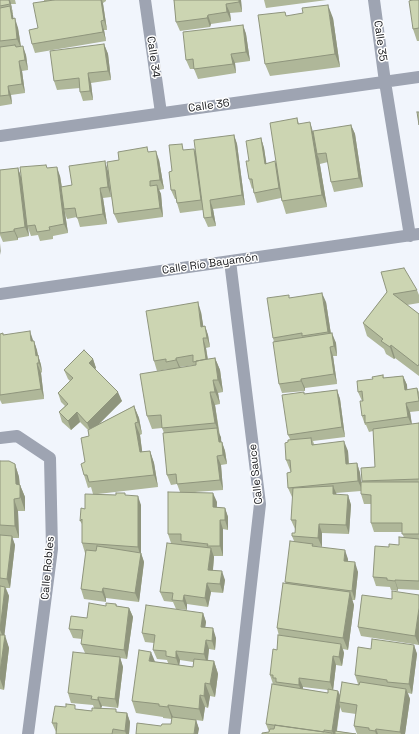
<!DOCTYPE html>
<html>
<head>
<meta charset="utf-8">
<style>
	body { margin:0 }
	canvas { display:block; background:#f1f5fc }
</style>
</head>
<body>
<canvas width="419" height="734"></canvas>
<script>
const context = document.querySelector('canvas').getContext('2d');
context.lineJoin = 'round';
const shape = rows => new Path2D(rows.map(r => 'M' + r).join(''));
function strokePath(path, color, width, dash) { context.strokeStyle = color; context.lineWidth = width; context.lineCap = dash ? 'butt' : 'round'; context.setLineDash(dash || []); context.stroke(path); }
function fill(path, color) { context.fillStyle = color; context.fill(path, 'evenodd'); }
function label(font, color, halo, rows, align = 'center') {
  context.font = font + ' "Space Grotesk",sans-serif'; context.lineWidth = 3; context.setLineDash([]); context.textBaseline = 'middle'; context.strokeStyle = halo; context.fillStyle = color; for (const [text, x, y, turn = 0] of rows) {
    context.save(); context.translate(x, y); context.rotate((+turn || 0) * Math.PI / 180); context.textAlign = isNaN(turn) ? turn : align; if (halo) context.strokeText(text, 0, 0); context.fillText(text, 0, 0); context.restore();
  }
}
strokePath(shape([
	[145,0,161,113],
	[374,0,385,82,410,236],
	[0,136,419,77],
	[230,261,260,504,234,734],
	[0,294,419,234],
	[0,438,17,436,50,458,52,549,28,734]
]), '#9ea4b2', 12);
fill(shape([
	[0,0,15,0,16,4,11,4,13,14,12,14,13,19,18,28,21,46,26,55,28,70,22,71,25,93,11,95,12,104,0,106],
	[44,0,106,0,106,1,103,3,107,30,104,30,106,41,35,53,32,44,38,28,44,1],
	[174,0,241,0,242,12,230,13,231,21,211,24,210,27,180,31,176,22],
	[264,0,327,0,266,8],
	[419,0,419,41,417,41,413,29],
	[285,12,286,16,333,18,340,67,270,76,265,64],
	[243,25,246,34,250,61,235,63,236,73,198,79,194,69,190,69,186,60],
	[104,44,108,54,111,80,91,83,93,100,83,101,80,92,80,88,57,90,54,81],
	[297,118,299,124,314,133,351,125,355,134,363,187,334,192,331,182,328,162,320,164,319,159,327,207,286,214,282,201,281,198,257,203,254,193,253,188,252,189,249,179,249,161,261,138,264,148,266,163,276,163],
	[234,135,237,144,245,205,213,209,216,226,208,227,204,218,203,210,180,213,177,203,176,199,175,199,171,190,172,171,185,150,196,153],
	[148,152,159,160,164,189,159,190,161,194,163,217,118,223,114,214,108,172,111,197,103,198,107,224,80,227,77,217,67,219,65,213,68,233,53,236,53,239,40,241,38,235,31,236,28,228,29,236,18,238,18,240,3,242,0,235,0,170,18,168,21,177,47,168,60,176,62,187,72,185,108,170,119,160],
	[417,290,419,295,419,303,407,305,419,314,419,376,395,358,394,359,386,354,384,349,367,336,363,323,387,292],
	[290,298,326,302,331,334,336,343,337,356,333,356,337,384,305,388,305,391,282,393,279,384,274,342,273,338],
	[201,312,203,326,205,326,208,335,210,347,206,348,208,359,215,358,220,370,223,392,218,393,220,404,215,405,221,442,222,442,225,451,227,464,221,465,223,490,195,492,217,502,217,507,225,508,228,517,228,530,223,529,223,556,214,556,214,557,213,570,225,580,223,593,211,592,208,607,187,604,187,610,176,609,173,602,164,601,160,592,171,543,168,534,180,492,177,484,171,485,167,475,164,433,162,428,152,429,147,416,169,370,169,369,157,371,154,361],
	[195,365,195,366,180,368,180,367],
	[0,334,34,341,41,365,42,372,41,373,44,399,2,404,0,400],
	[93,359,96,368,95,369,122,401,99,424,134,406,139,418,142,434,140,435,142,452,150,451,154,463,158,487,98,494,116,495,125,493,125,495,141,505,141,553,144,562,139,602,106,598,106,602,84,599,81,589,86,553,85,553,82,543,82,524,80,521,85,509,93,494,91,487,88,488,84,475,89,436,88,430,80,422,71,430,62,422,59,412,65,406,61,402,58,393,70,381,68,379,64,370],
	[383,375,384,378,403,376,407,385,407,390,417,388,419,392,419,411,410,412,412,424,419,423,419,590,398,589,398,591,391,590,390,587,376,586,373,577,389,547,399,545,404,538,402,532,374,532,371,523,371,504,364,504,361,494,361,491,336,493,336,495,348,495,351,505,349,534,322,533,322,547,314,546,348,559,348,561,358,572,355,600,352,600,354,605,348,650,343,649,344,653,342,666,336,665,333,690,338,691,340,695,358,684,355,675,371,649,414,645,417,654,412,694,408,693,410,699,405,734,357,734,354,726,356,714,342,712,340,707,337,731,356,734,262,734,269,732,266,724,276,685,275,684,273,684,270,675,277,650,279,636,277,628,286,583,285,582,294,541,292,536,295,533,295,529,291,520,293,497,292,497,288,488,291,472,290,470,286,460,288,442,290,439,288,435,304,394,337,390,340,399,345,437,313,441,314,444,348,451,349,464,357,463,360,473,361,483,362,482,362,481,375,467,373,431,369,432,366,425,365,425,362,416,362,401,358,392,373,379],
	[303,687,328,690,328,693,303,689],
	[0,461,15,464,19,477,20,485,25,497,25,511,18,511,19,538,12,538,15,545,10,588,6,588,9,596,4,635,9,648,4,690,0,689],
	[419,595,419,645,361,636,358,627,392,599],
	[116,604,117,606,129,608,133,617,127,659,120,658,123,667,118,708,102,706,101,708,117,712,127,713,130,722,129,734,56,734,56,732,52,723,77,709,92,711,94,708,93,705,71,703,68,693,85,653,81,644,82,639,73,638,69,629,106,606],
	[203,613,206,622,205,627,216,638,215,650,209,649,208,661,214,661,218,674,215,697,210,696,208,708,205,707,203,721,196,720,199,729,161,726,171,724,172,719,163,718,163,717,136,713,132,701,155,662,168,663,167,660,157,659,153,650,154,643,145,642,142,633],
	[180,660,193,662,193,667,179,665]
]), '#afb799');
fill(shape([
	[9,0,10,0,11,4,13,14],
	[101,0,102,0,103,4,107,30,104,20],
	[239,0,241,0,242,12,239,2],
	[226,4,230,13,231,21,227,12],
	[328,5,333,18,340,67,335,54],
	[10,6,13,15,15,28,12,19],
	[208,15,211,24,210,27,207,18],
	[15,18,18,28,21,48,17,39],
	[101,21,104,30,106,41,103,32],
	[243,25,246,34,250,61,246,52],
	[104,44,108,54,111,80,108,71],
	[23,46,26,55,28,70,25,60],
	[231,54,235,63,236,73,233,64],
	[19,61,22,71,25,93,22,84],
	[88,73,91,83,93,100,90,91],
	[8,86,11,95,12,104,9,95],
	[310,122,314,135,317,154,319,159,327,207,322,195],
	[351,125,355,134,363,187,359,178],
	[234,135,237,144,245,205,242,195],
	[261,138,264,148,268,173,265,164],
	[194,149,198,158,204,210,201,200],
	[156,151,159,160,164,189,160,180],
	[105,161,108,171,111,197,108,187],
	[275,161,278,170,282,198,279,188],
	[57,167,60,176,65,209,64,209,65,213,68,233,64,224],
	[18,168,21,177,29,236,25,227],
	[157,185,161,194,163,217,160,208],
	[100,188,103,198,107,224,103,214],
	[210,200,213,209,216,226,212,217],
	[14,229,18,238,18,240,14,231],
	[0,243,1,255,0,251],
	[322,293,326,302,332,341,328,332],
	[198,302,201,312,205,336,201,327],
	[205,326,208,335,210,347,207,338],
	[30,331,33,340,35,351,31,341],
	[332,333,336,343,337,356,334,346],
	[203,338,206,348,209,369,206,360],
	[34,341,37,350,39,363,36,356],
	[391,345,395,358,394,359,390,347],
	[330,347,333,356,337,384,334,374],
	[38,355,41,365,42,372,39,363],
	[176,358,180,367,180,370,176,360],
	[215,358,220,370,223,392,218,380],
	[93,359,96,368,92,372,89,363],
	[37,363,41,373,44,399,41,389],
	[403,376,407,385,408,399,405,390],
	[301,379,305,388,305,391,301,381],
	[213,380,218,393,220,404,215,392],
	[337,390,340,399,345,437,342,427],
	[118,392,122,401,91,432,87,423],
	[210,392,215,405,219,433,221,437,222,452,219,442,218,430,215,423],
	[406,403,410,412,412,426,408,417],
	[134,406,139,418,142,434,138,422],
	[77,412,80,422,71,430,68,421],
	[135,423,140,435,144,465,140,452],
	[344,441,348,451,349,473,346,464],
	[222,442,225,451,227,464,223,455],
	[150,451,154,463,158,487,154,475],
	[217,456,221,465,223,490,220,480],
	[357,463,360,473,362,490,358,481],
	[15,464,19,477,20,496,20,485,25,497,25,511,16,484],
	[333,486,337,495,333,494],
	[213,493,217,502,216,517,213,507],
	[348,495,351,505,349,534,346,525],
	[138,496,141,505,141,553,144,562,139,602,135,593,140,555,138,547],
	[14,499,18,511,19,538,15,526],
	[225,508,228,517,228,530,225,520],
	[220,520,223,529,223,556,220,546],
	[319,524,322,533,322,547,318,538],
	[12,536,15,545,10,588,7,579],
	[211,548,214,557,212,579,208,570],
	[345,550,348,559,347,570,344,561],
	[355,562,358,572,355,600,352,591],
	[222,571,225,580,223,593,220,584],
	[395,580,398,589,398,591,395,581],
	[207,583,211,592,208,607,205,598],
	[5,587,9,596,4,639,0,630],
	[103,588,106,598,106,602,102,592],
	[350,592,354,605,348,650,343,638],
	[184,595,187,604,187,610,183,601],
	[129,608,133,617,127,659,124,650],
	[419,608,419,645,415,636],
	[203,613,206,622,204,636,201,627],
	[213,628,216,638,215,650,212,641],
	[5,635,9,648,4,690,0,679,0,672],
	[206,640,209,649,207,664,204,654],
	[341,644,344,653,342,666,339,657],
	[414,645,417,654,412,694,409,684],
	[176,651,180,660,179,667,176,658],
	[151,652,156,664,149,661],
	[333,656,336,665,333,691,330,682],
	[120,657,123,667,118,708,115,699],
	[214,661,218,674,215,697,210,684],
	[299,678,303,687,302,694,299,685],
	[205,683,210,696,208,708,204,696],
	[406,689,410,699,405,734,401,734,400,732],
	[338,691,341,700,339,702,340,707,336,734,333,734,332,731],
	[200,695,205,707,203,721,199,709],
	[98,697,102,706,101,709,98,700],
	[168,705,173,717,172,719,168,707],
	[127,713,130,722,129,734,126,734,125,731],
	[196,720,199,729,198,734,194,734],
	[376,729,378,734,376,734,375,731]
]), '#8f957d');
const building = shape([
	[0,0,9,0,10,4,0,6,0,0],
	[54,0,101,0,104,20,101,21,103,32,32,44,29,30,38,28,33,3,54,0],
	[174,0,239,0,239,2,226,4,227,12,208,15,207,18,176,22,174,0],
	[412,0,419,0,419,28,413,29,409,1,412,0],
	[328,5,335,54,265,64,258,15,285,12,286,16,303,13,302,8,328,5],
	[10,6,12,19,15,18,17,39,0,41,0,8,10,6],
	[243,25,246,52,231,54,233,64,194,69,193,59,186,60,183,32,243,25],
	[104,44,108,71,88,73,90,91,80,92,79,78,54,81,50,51,104,44],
	[15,45,16,47,23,46,25,60,19,61,22,84,8,86,9,95,0,96,0,47,15,45],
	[417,112,419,112,419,125,417,112],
	[297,118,298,124,310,122,322,195,282,201,270,123,297,118],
	[351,125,359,178,331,182,326,153,317,154,313,131,351,125],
	[234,135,242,195,210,200,212,217,204,218,194,140,234,135],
	[261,138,265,164,275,161,279,188,254,193,252,179,249,179,246,161,249,161,246,141,261,138],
	[182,144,183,150,194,149,201,200,177,203,175,190,171,190,169,172,172,171,169,145,182,144],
	[147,147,148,152,156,151,160,180,150,181,150,186,157,185,160,208,114,214,107,162,119,160,118,152,147,147],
	[105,161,108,187,100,188,103,214,77,218,75,208,64,209,61,187,72,185,69,166,105,161],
	[46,165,47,168,57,167,64,224,49,227,50,230,37,232,35,225,27,226,20,167,46,165],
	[18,168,25,227,14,229,14,231,0,233,0,170,18,168],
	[404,268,417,290,393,294,419,314,419,364,418,366,391,345,390,347,381,341,383,339,363,323,387,292,381,272,404,268],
	[322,293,328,332,302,336,302,333,273,338,267,298,289,295,289,298,322,293],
	[198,302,201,327,205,326,207,338,203,338,206,359,193,362,193,355,176,358,176,360,166,362,166,359,154,361,146,311,198,302],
	[30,331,31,341,34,341,36,356,38,355,39,363,37,363,41,389,0,395,0,334,3,333,3,335,30,331],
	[332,333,334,346,330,347,334,374,301,379,301,381,279,384,273,342,332,333],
	[84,350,93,359,89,363,118,392,87,423,77,412,68,421,59,412,68,404,58,393,73,378,64,370,84,350],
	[215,358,218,380,213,380,215,392,210,392,215,423,162,428,161,415,147,416,140,374,196,365,196,361,215,358],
	[383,375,383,378,403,376,405,390,417,388,419,401,406,403,408,417,365,423,365,415,362,416,360,401,363,401,362,391,358,392,357,381,373,379,372,377,383,375],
	[337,390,342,427,288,435,282,395,304,392,304,394,337,390],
	[134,406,138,422,135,423,140,452,150,451,154,475,89,482,87,475,84,475,81,464,85,462,81,438,89,436,88,430,134,406],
	[419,423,419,479,362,481,361,468,375,467,373,429,419,423],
	[217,428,219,442,222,442,223,455,217,456,220,480,177,484,176,474,167,475,163,433,217,428],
	[311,438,312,445,344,441,346,464,357,463,358,481,288,488,287,473,291,472,290,460,286,460,285,443,288,442,288,440,311,438],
	[0,461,9,461,15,464,16,484,20,485,20,498,14,499,15,526,0,525,0,461],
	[361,482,419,482,419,534,402,534,402,523,371,523,371,495,361,494,361,482],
	[333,486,333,494,348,495,346,525,319,524,318,538,292,536,292,533,295,533,296,520,291,520,293,488,333,486],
	[168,492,213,493,213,507,225,508,225,520,220,520,220,546,207,546,208,544,181,541,181,534,168,534,168,492],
	[116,493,125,493,125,495,138,496,138,547,82,543,82,519,80,521,81,508,85,509,85,494,116,495,116,493],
	[0,535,12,536,7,579,0,578,0,535],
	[399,537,419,539,419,581,395,580,395,581,387,580,387,578,373,577,375,546,389,547,389,544,399,545,399,537],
	[290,541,313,544,312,546,345,550,344,561,355,562,352,591,285,582,290,541],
	[167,543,211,548,208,570,222,571,220,584,207,583,205,598,184,595,183,601,172,600,173,593,160,592,167,543],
	[97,546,141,553,135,593,103,588,102,592,81,589,86,550,96,551,97,546],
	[283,583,350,592,343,638,277,628,283,583],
	[0,586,5,587,0,630,0,586],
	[392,591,419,595,419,608,415,636,358,627,362,595,392,599,392,591],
	[89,603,106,606,106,603,116,604,116,606,129,608,124,650,81,644,83,630,69,629,71,616,87,618,89,603],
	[146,605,203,613,201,627,213,628,212,641,206,640,204,654,176,651,176,658,166,656,166,651,153,650,155,635,142,633,146,605],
	[0,635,5,635,0,672,0,635],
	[278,635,341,644,339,657,333,656,330,682,299,678,299,685,276,682,276,678,273,678,273,675,270,675,273,649,277,650,278,635],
	[372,639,414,645,409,684,387,682,387,680,355,675,358,647,371,649,372,639],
	[139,650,151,652,149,661,193,667,194,659,214,661,210,684,205,683,204,696,200,695,199,709,168,705,168,707,159,706,159,704,132,701,139,650],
	[73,652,120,657,115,699,98,697,98,700,91,699,92,696,68,693,73,652],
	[342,682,359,685,360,682,406,689,400,732,376,729,375,731,369,730,369,728,354,726,357,705,339,702,342,682],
	[272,684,328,693,328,689,338,691,332,731,324,730,324,732,266,724,272,684],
	[66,704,75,705,75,709,92,711,92,708,116,709,116,712,127,713,125,731,113,729,112,734,56,734,57,723,52,723,55,706,66,707,66,704],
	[172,717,196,720,194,734,136,734,137,723,161,726,162,724,171,724,172,717],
	[275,725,332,733,332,734,262,734,262,733,269,732,270,729,274,729,275,725],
	[335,731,356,734,335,734,335,731]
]);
fill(building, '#ccd5b2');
strokePath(building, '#8f957d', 1);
label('11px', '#17181b', '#fff', [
	["Calle 35",380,41,82],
	["Calle 34",153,57,82],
	["Calle 36",209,106,-8],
	["Calle Río Bayamón",210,264,-8],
	["Calle Sauce",256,474,-96],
	["Calle Robles",48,568,-85]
]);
</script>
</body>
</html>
